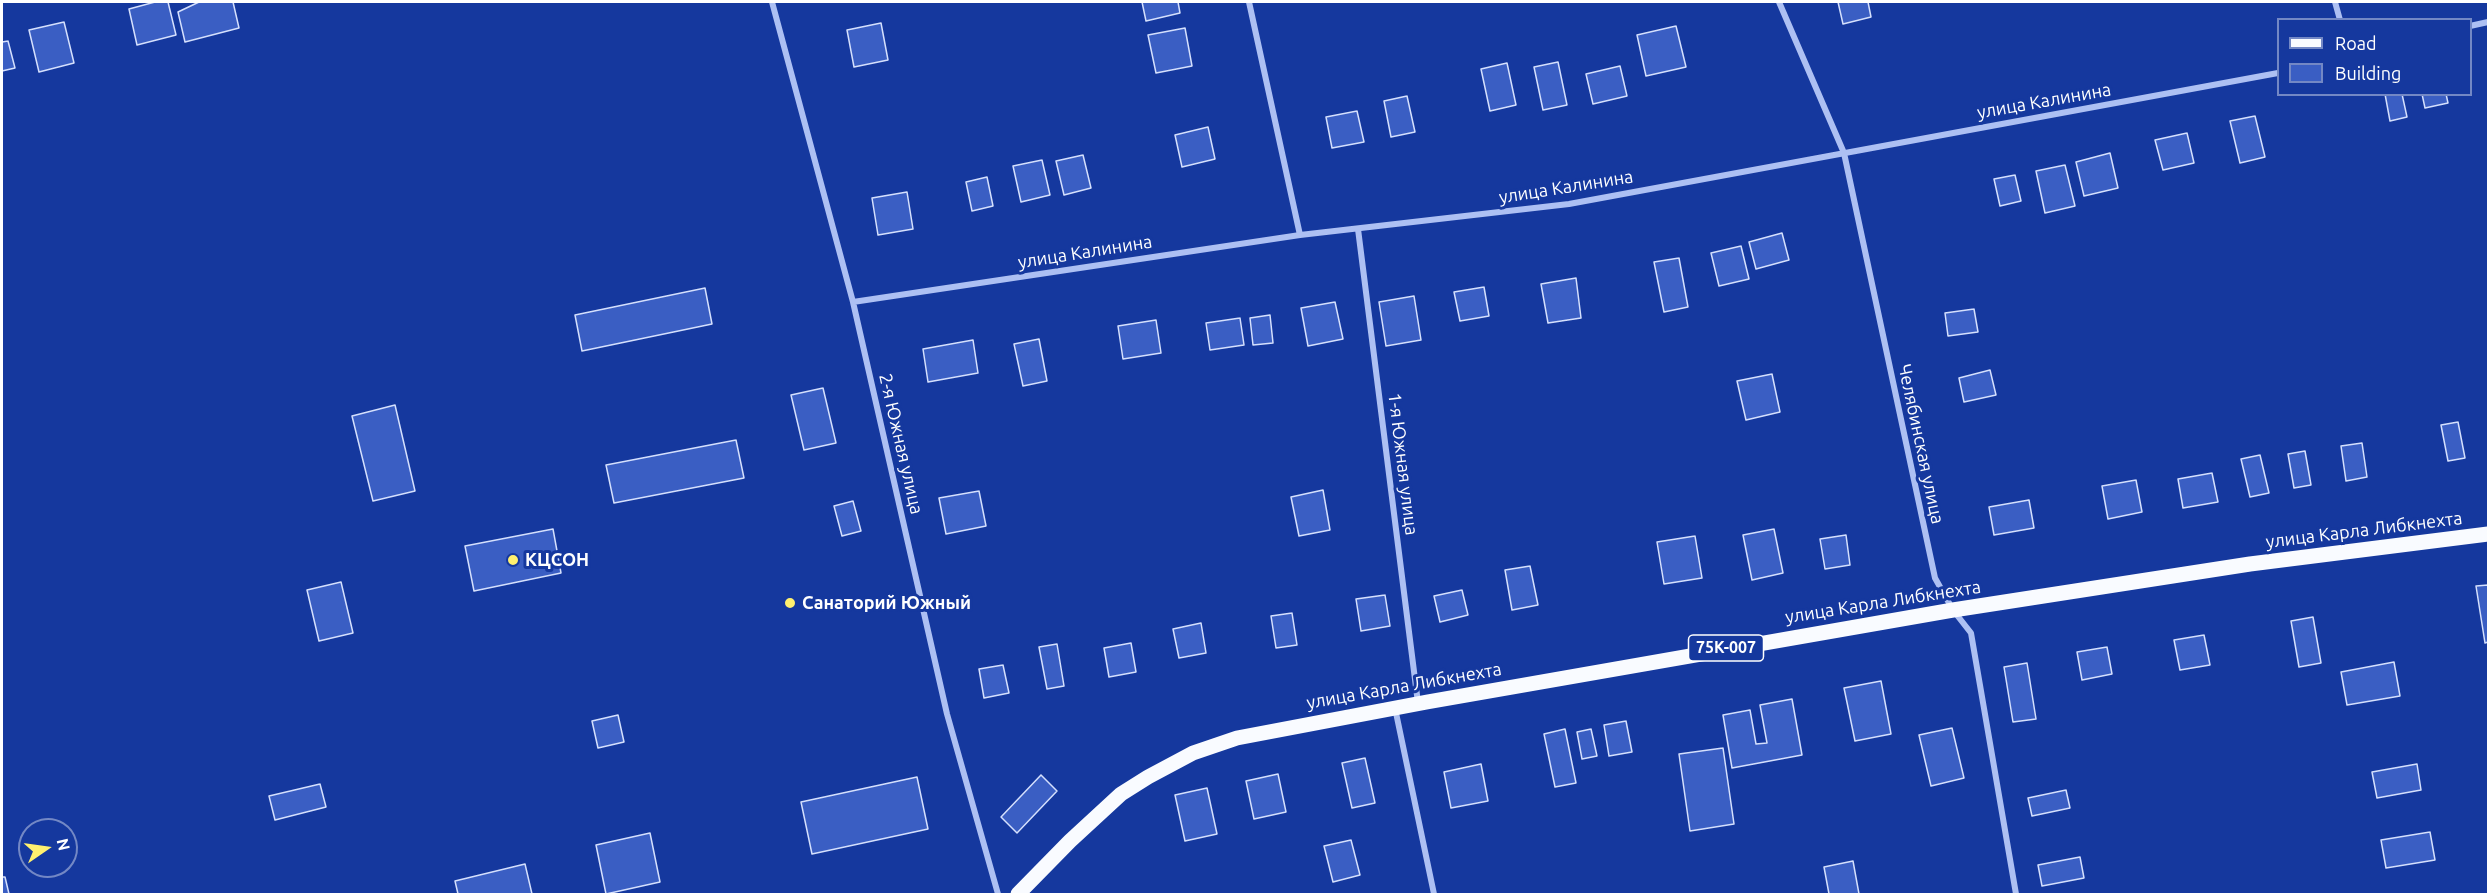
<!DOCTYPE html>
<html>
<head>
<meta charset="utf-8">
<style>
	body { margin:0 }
	#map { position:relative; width:2490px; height:896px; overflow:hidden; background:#15389e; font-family:Ubuntu,sans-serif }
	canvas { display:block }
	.frame { position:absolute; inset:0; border:3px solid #fff; pointer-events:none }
	.legend { position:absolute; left:2277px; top:18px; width:195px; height:78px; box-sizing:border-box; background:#15389e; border:2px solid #7388c5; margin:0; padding:8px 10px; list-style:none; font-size:18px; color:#fff }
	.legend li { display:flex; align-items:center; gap:12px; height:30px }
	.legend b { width:30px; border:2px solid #7388c5 }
	.north { position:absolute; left:18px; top:818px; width:60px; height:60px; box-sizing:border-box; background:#15389e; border:2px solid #7388c5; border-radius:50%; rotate:77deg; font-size:16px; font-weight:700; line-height:24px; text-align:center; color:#fff }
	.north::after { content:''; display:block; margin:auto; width:21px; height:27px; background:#fff06f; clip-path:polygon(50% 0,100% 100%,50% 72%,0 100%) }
</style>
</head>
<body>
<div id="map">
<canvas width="2490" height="896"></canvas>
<div class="frame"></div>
<ul class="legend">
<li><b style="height:8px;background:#f9fbff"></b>Road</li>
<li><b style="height:16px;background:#3a5ec3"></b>Building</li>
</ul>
<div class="north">N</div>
</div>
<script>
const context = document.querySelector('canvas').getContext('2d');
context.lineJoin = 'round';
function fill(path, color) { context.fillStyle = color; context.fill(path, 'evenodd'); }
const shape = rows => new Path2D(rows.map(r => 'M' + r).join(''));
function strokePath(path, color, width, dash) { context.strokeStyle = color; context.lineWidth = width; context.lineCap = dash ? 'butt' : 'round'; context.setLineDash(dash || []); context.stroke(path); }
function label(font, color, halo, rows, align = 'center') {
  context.font = font + ' Ubuntu,sans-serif'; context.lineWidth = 6; context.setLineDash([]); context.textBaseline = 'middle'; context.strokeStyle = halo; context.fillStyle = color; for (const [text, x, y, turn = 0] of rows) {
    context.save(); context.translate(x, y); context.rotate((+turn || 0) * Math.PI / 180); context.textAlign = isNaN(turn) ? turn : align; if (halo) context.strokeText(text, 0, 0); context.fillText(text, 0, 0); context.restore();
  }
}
const building = shape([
	[155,2,168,2,176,35,137,45,129,9,155,2],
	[199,2,233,2,239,28,185,42,178,12,199,2],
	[1142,2,1178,2,1180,13,1146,21,1142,2],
	[1838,2,1868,2,1871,17,1843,24,1838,2],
	[64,22,74,63,39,72,29,30,64,22],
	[881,23,888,60,854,67,847,30,881,23],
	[1676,26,1686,67,1646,76,1637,35,1676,26],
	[1185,28,1192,66,1156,73,1148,35,1185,28],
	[8,41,15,68,2,71,2,42,8,41],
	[1558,62,1567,105,1543,110,1534,67,1558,62],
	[1507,63,1516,105,1490,111,1481,69,1507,63],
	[1620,66,1627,96,1593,104,1586,74,1620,66],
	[2385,94,2402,94,2407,117,2390,121,2385,94],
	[2422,94,2446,94,2448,103,2425,108,2422,94],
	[1407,96,1415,132,1391,137,1384,101,1407,96],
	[1357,111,1364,142,1332,148,1326,117,1357,111],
	[2255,116,2265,157,2240,163,2230,121,2255,116],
	[1208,127,1215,159,1182,167,1175,135,1208,127],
	[2187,133,2194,163,2163,170,2155,140,2187,133],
	[2110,153,2118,188,2084,196,2076,162,2110,153],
	[1083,155,1091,188,1064,195,1056,161,1083,155],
	[1042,160,1050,195,1021,202,1013,166,1042,160],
	[2065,165,2075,206,2045,213,2036,171,2065,165],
	[2015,175,2021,201,2000,206,1994,179,2015,175],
	[987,177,993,206,972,211,966,182,987,177],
	[907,192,913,229,878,235,872,198,907,192],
	[1782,233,1789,260,1756,269,1749,242,1782,233],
	[1741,246,1749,279,1719,286,1711,253,1741,246],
	[1679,258,1688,307,1664,312,1654,262,1679,258],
	[1576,278,1581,318,1548,323,1541,284,1576,278],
	[1484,287,1489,316,1460,321,1454,292,1484,287],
	[705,288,712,324,582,351,575,315,705,288],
	[1414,296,1421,340,1386,346,1379,302,1414,296],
	[1335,302,1343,339,1308,346,1301,308,1335,302],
	[1974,309,1978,332,1948,336,1945,313,1974,309],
	[1270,315,1273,343,1253,345,1250,318,1270,315],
	[1240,318,1244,345,1210,350,1206,323,1240,318],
	[1156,320,1161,353,1123,359,1118,326,1156,320],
	[1039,339,1047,381,1023,386,1014,344,1039,339],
	[973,340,978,373,928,382,923,349,973,340],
	[1990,370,1996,395,1964,402,1959,378,1990,370],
	[1772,374,1780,412,1746,420,1737,381,1772,374],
	[823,388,836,443,804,450,791,395,823,388],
	[395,405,415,491,373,501,352,416,395,405],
	[2458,422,2465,458,2448,461,2441,425,2458,422],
	[736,440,744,478,614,503,606,465,736,440],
	[2362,443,2367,477,2346,481,2341,446,2362,443],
	[2305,451,2311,485,2294,488,2288,454,2305,451],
	[2260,455,2269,493,2250,497,2241,459,2260,455],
	[2212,473,2218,502,2183,508,2178,479,2212,473],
	[2136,480,2142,512,2108,519,2102,486,2136,480],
	[1323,490,1330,530,1299,536,1291,497,1323,490],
	[979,491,986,526,946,534,939,498,979,491],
	[2029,500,2034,528,1994,535,1989,507,2029,500],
	[853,501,861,531,842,536,834,506,853,501],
	[553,529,561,573,474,591,465,546,553,529],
	[1774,529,1783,573,1752,580,1743,535,1774,529],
	[1846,535,1850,565,1825,569,1820,539,1846,535],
	[1695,536,1702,578,1664,584,1657,542,1695,536],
	[1530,566,1538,605,1512,610,1505,570,1530,566],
	[341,582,353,633,319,641,307,590,341,582],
	[2488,585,2488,642,2485,643,2476,586,2488,585],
	[1462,590,1468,615,1440,622,1434,596,1462,590],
	[1385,595,1390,626,1361,631,1356,599,1385,595],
	[1292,613,1297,645,1276,648,1271,616,1292,613],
	[2313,617,2321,663,2299,667,2291,621,2313,617],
	[1201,623,1206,653,1179,658,1173,629,1201,623],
	[2204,635,2210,665,2180,670,2174,640,2204,635],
	[1131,643,1136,672,1109,677,1104,648,1131,643],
	[1057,644,1064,686,1047,689,1039,647,1057,644],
	[2107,647,2112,674,2082,680,2077,652,2107,647],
	[2394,662,2400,696,2347,705,2341,672,2394,662],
	[2027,663,2036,719,2013,722,2004,667,2027,663],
	[1003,665,1009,693,984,698,979,669,1003,665],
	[1881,681,1891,734,1855,741,1844,688,1881,681],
	[1792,699,1802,755,1732,768,1723,715,1750,710,1756,744,1767,743,1760,705,1792,699],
	[618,715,624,742,598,748,592,721,618,715],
	[1626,721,1632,752,1609,756,1604,725,1626,721],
	[1952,728,1964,778,1931,786,1919,735,1952,728],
	[1565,729,1576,783,1555,787,1544,734,1565,729],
	[1591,729,1597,756,1582,759,1577,732,1591,729],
	[1723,748,1734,824,1690,831,1679,754,1723,748],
	[1365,758,1375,803,1352,808,1342,763,1365,758],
	[1481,764,1488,801,1451,808,1444,772,1481,764],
	[2417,764,2421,790,2377,798,2372,772,2417,764],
	[1278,774,1286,812,1254,819,1246,781,1278,774],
	[1041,775,1057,791,1017,833,1001,817,1041,775],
	[917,777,928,829,812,854,801,802,917,777],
	[320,784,326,807,275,820,269,796,320,784],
	[1207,788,1217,834,1185,841,1175,795,1207,788],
	[2066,790,2070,808,2032,816,2028,798,2066,790],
	[2430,832,2435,860,2386,868,2381,840,2430,832],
	[650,833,660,882,606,894,596,845,650,833],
	[1351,840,1360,875,1333,882,1324,846,1351,840],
	[2080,857,2084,878,2042,886,2038,865,2080,857],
	[1853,861,1859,894,1829,894,1824,867,1853,861],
	[525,864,532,894,458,894,455,881,525,864],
	[2,877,5,877,9,894,2,894,2,877]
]);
fill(building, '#3a5ec3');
strokePath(building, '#d5e0fd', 1.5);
strokePath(shape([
	[772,2,853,302,947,714,998,894],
	[1249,2,1300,235],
	[1779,2,1844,153,1935,578,1953,610,1971,633,2016,894],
	[2335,2,2340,20],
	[2470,26,2488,22],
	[1358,229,1418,703],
	[853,302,1300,235,1569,204,2278,73],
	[1395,708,1434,894]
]), '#adc0f3', 6);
strokePath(shape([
	[1018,894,1070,841,1121,794,1148,777,1193,753,1237,738,1427,702,1953,610,2250,564,2488,534]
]), '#f9fbff', 15);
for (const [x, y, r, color] of [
	[513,560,6,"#fff06f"],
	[790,603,6,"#fff06f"]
]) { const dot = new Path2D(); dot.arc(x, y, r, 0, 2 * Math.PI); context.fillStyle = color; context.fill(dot); strokePath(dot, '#15389e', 2); }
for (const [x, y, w] of [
	[1726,648,75]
]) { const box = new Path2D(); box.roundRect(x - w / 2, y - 13, w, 26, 4.5); context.fillStyle = '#15389e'; context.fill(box); strokePath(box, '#fff', 1.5); }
label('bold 16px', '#fff', null, [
	["75К-007",1726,648]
]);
label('18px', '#fff', '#15389e', [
	["улица Калинина",2044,101,-10],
	["улица Калинина",1566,187,-9],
	["улица Калинина",1085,252,-9],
	["2-я Южная улица",901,444,77],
	["Челябинская улица",1921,444,78],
	["1-я Южная улица",1403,464,83],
	["улица Карла Либкнехта",2364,530,-7],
	["улица Карла Либкнехта",1883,602,-9],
	["улица Карла Либкнехта",1404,686,-10]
]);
label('bold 18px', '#fff', '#15389e', [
	["КЦСОН",525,560],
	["Санаторий Южный",802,603]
], 'left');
</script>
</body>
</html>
